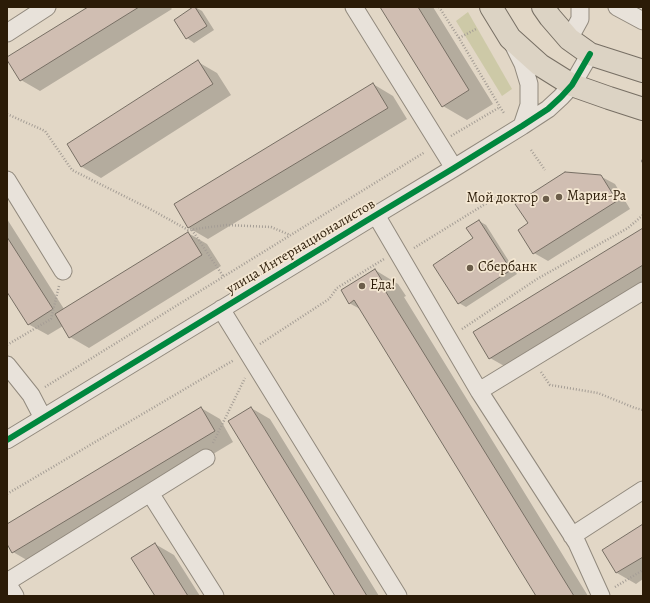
<!DOCTYPE html>
<html>
<head>
<meta charset="utf-8">
<style>
	body { margin:0 }
	#map { position:relative; width:650px; height:603px; overflow:hidden; background:#e2d7c6; font-family:Alegreya,serif }
	canvas { display:block }
	.frame { position:absolute; inset:0; border:8px solid #2b1b07; pointer-events:none }
</style>
</head>
<body>
<div id="map">
<canvas width="650" height="603"></canvas>
<div class="frame"></div>
</div>
<script>
const context = document.querySelector('canvas').getContext('2d');
context.lineJoin = 'round';
function fill(path, color) { context.fillStyle = color; context.fill(path, 'evenodd'); }
const shape = rows => new Path2D(rows.map(r => 'M' + r).join(''));
function strokePath(path, color, width, dash) { context.strokeStyle = color; context.lineWidth = width; context.lineCap = dash ? 'butt' : 'round'; context.setLineDash(dash || []); context.stroke(path); }
function label(font, color, halo, rows, align = 'center') {
  context.font = font + ' Alegreya,serif'; context.lineWidth = 3.5; context.setLineDash([]); context.textBaseline = 'middle'; context.strokeStyle = halo; context.fillStyle = color; for (const [text, x, y, turn = 0] of rows) {
    context.save(); context.translate(x, y); context.rotate((+turn || 0) * Math.PI / 180); context.textAlign = isNaN(turn) ? turn : align; if (halo) context.strokeText(text, 0, 0); context.fillText(text, 0, 0); context.restore();
  }
}
fill(shape([
	[468,12,512,89,502,96,456,21]
]), '#cdc9a7');
fill(shape([
	[89,7,170,7,172,9,40,91,21,80],
	[195,7,202,11,214,30,194,43,187,38,175,20],
	[381,7,433,7,493,104,467,120,443,106],
	[198,62,217,73,231,95,101,178,82,167,68,144],
	[373,84,393,96,407,119,208,239,189,228,175,204],
	[600,176,615,184,630,209,548,261,534,253],
	[7,219,64,309,188,233,207,244,221,266,89,348,70,337,63,326,48,335,28,324,7,290],
	[479,221,486,225,517,274,466,307,459,303],
	[643,229,643,293,515,372,490,358,474,333],
	[375,270,398,284,406,296,404,297,588,596,537,596,360,309,349,303],
	[201,408,220,419,233,442,32,563,13,552,7,543,7,525],
	[251,408,270,419,379,596,336,596],
	[643,525,643,579,636,584,617,573,603,550],
	[155,544,174,555,200,596,156,596]
]), '#0003');
const building = shape([
	[88,7,139,7,20,81,7,60,7,57,88,7],
	[193,7,195,7,207,26,186,39,174,20,193,7],
	[380,7,418,7,469,90,442,107,380,7],
	[198,60,213,84,81,167,67,144,198,60],
	[373,83,388,108,188,228,174,204,373,83],
	[565,172,601,175,617,201,533,254,518,230,528,223,515,204,565,172],
	[479,220,511,270,458,304,433,265,473,238,466,228,479,220],
	[643,228,643,265,489,359,473,332,643,228],
	[188,232,202,255,69,338,55,314,188,232],
	[7,237,53,309,28,325,7,292,7,237],
	[375,269,383,282,381,284,574,596,536,596,354,300,349,304,341,290,375,269],
	[201,407,215,431,12,553,7,544,7,524,201,407],
	[251,407,303,491,367,596,335,596,228,421,251,407],
	[643,524,643,557,616,573,602,550,643,524],
	[155,543,166,561,188,596,155,596,131,558,155,543]
]);
fill(building, '#d0beb2');
strokePath(building, '#776f64', 1);
const minor = shape([
	[354,7,454,168],
	[617,7,643,21],
	[7,33,47,7],
	[569,39,580,19,580,7],
	[513,44,523,64,529,84,529,105,522,126],
	[7,180,63,271],
	[376,215,479,391,577,543,601,596],
	[221,309,398,596],
	[7,365,31,395,43,418],
	[479,391,643,291],
	[7,440,366,221,454,168,522,126,548,109,561,97,572,85,590,54],
	[150,493,215,596],
	[572,536,643,490],
	[7,582,206,458],
	[7,583,15,596]
]);
const major = shape([
	[491,7,510,38,540,65,572,85,609,98,643,109],
	[543,7,550,17,569,39,590,54,643,71]
]);
strokePath(minor, '#91897d', 19);
strokePath(major, '#776f64', 24);
strokePath(shape([
	[439,7,459,38,500,107,504,113],
	[459,38,476,29],
	[7,114,45,131,72,170,152,210,188,230,226,225,271,227,290,235],
	[451,136,500,107],
	[531,150,545,170],
	[641,161,643,161],
	[192,230,223,276],
	[414,248,503,193],
	[462,329,537,279,628,228,643,215],
	[260,344,329,299,337,288,384,259],
	[7,345,51,319,59,286],
	[541,372,550,385,598,393,635,408,643,410],
	[45,387,425,152],
	[213,443,245,378],
	[7,494,234,360],
	[615,587,643,570]
]), '#a49d95', 2.5, [1, 2]);
strokePath(minor, '#e8e2da', 17);
strokePath(major, '#dcd3c4', 22);
strokePath(shape([
	[7,440,366,221,454,168,522,126,548,109,561,97,572,85,590,54]
]), '#00873e', 6);
for (const [x, y, r, color] of [
	[559,197,4,"#6b5d4a"],
	[546,199,4,"#6b5d4a"],
	[470,268,4,"#6b5d4a"],
	[362,286,4,"#6b5d4a"]
]) { const dot = new Path2D(); dot.arc(x, y, r, 0, 2 * Math.PI); context.fillStyle = color; context.fill(dot); strokePath(dot, '#f4e7d2', 1.5); }
label('14px', '#2b1b07', '#f4e7d2', [
	["Мария-Ра",567,197],
	["Мой доктор",538,199,"right"],
	["Сбербанк",478,268],
	["Еда!",370,286]
], 'left');
label('14px', '#2b1b07', '#f4e7d2', [
	["улица Интернационалистов",301,247,-31]
]);
</script>
</body>
</html>
